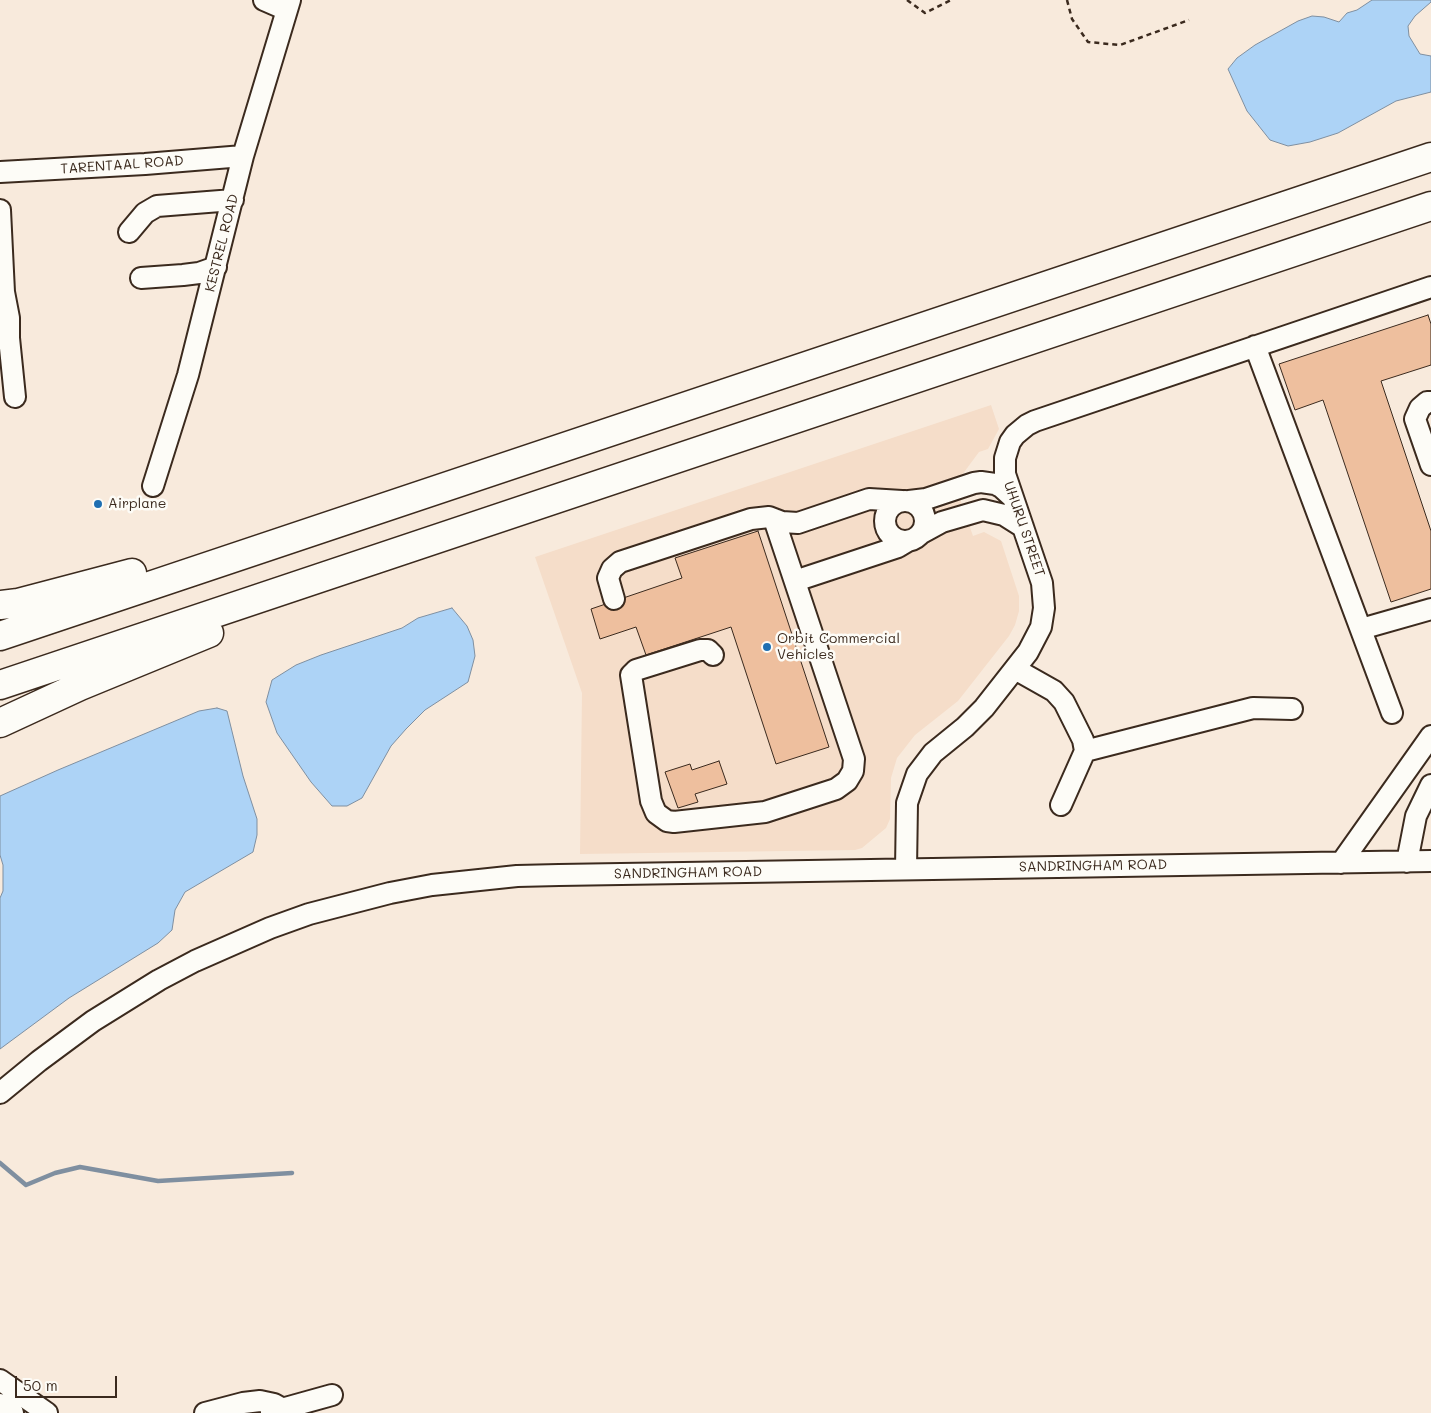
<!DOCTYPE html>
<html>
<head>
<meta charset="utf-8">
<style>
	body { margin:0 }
	#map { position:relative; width:1431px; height:1413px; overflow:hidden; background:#f8eadc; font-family:Mali,sans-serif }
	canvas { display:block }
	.scale { position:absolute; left:15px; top:1376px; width:102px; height:22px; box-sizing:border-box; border:2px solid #3b2a1e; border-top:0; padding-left:6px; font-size:15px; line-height:18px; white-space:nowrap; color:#3b2a1e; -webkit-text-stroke:4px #fdfcf7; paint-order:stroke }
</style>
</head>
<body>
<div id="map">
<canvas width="1431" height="1413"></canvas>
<div class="scale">50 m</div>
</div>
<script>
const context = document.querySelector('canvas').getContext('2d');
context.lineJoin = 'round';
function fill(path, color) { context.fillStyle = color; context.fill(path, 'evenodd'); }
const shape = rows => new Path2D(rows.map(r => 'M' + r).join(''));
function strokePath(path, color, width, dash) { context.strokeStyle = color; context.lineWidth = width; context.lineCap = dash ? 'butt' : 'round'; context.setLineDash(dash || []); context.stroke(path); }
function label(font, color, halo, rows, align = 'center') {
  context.font = font + ' Mali,sans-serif'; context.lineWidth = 5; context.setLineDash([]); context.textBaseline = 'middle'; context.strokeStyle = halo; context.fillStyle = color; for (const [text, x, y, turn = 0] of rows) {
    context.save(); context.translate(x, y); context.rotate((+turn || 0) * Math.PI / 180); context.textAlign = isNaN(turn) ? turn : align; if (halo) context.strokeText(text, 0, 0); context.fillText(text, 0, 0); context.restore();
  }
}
fill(shape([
	[991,405,999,429,988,449,979,452,962,475,953,479,973,536,984,532,1001,541,1019,596,1019,611,1015,625,1009,636,958,701,915,735,897,758,891,778,890,819,886,828,862,848,855,850,580,854,582,693,535,557]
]), '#f5ddc9');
const water = shape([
	[1372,0,1431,0,1431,2,1415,16,1408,26,1409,36,1420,54,1431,56,1431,92,1396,101,1338,133,1310,142,1288,146,1270,140,1247,111,1228,69,1237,58,1255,45,1298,21,1312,16,1324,17,1339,22,1347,13,1357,10,1372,0],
	[452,608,467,626,473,640,475,656,468,682,425,710,406,729,391,746,362,798,347,806,332,806,311,782,277,733,266,702,272,680,296,665,321,655,402,628,418,618,452,608],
	[217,708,227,711,243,776,257,819,257,835,253,852,185,892,175,910,172,930,158,943,69,998,0,1049,0,898,3,891,3,865,0,855,0,796,58,770,199,711,217,708]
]);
fill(water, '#add3f6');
strokePath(water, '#7f8fa0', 1);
strokePath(shape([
	[0,1163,26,1185,55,1173,80,1167,158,1181,292,1173]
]), '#7f8fa0', 4.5);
const building = shape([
	[1428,315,1431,324,1431,365,1381,381,1431,531,1431,589,1391,602,1323,400,1295,410,1279,364,1428,315],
	[758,531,829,747,776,764,731,627,646,655,636,627,600,639,591,609,682,578,675,558,758,531],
	[719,761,727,784,695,794,698,802,678,808,665,772,690,764,692,770,719,761]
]);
fill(building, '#eebf9e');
strokePath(building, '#3b2a1e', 1);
const minor = shape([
	[264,0,287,10],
	[0,172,145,164,243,156],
	[0,210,4,292,0,293],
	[129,232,145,213,157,206,233,200],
	[141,278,183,275,199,273,216,267],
	[4,292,9,318,9,338],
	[0,338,9,338,15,397],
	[1255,346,1392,713],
	[1431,402,1427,402,1420,408,1415,419,1431,465],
	[153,486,188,375,243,156,290,0],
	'885 521a20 20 0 1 1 40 0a20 20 0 1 1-40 0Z',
	[909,501,926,499,974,483,981,482,995,484,1001,487,1013,498],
	[920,534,942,522,983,510,1004,515,1023,527],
	[795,581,898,547,908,541],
	[614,599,608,578,612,569,620,562,751,519,769,517,782,522,798,523,869,499,902,501],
	[1361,629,1431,609],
	[713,655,708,650,700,650,636,670,631,675,651,801,656,813,667,821,674,822,765,812,836,789,847,781,853,771,854,759,774,519],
	[1015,669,1054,691,1064,702,1083,740,1085,751,1061,805],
	[1085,751,1253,708,1292,709],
	[1407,862,1416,816,1431,785],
	[1341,863,1431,736],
	[906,869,907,803,917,774,933,753,965,727,984,708,1028,652,1041,627,1044,608,1042,583,1005,474,1005,458,1010,442,1015,435,1027,425,1035,421,1431,287],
	[0,1093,39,1061,93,1021,159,980,195,961,270,928,309,914,390,893,432,885,517,876,559,875,1431,861],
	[0,1380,47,1413],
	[0,1404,13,1413],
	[271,1412,332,1395],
	[205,1413,243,1403,260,1401,274,1404,283,1409,284,1413]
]);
const highway = shape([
	[0,605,18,603,132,573],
	[0,636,1431,157],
	[0,685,1431,206],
	[0,723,80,686,209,633]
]);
strokePath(minor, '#3b2a1e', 24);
strokePath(highway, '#3b2a1e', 31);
strokePath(shape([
	[907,0,925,13,951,0],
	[1067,0,1072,19,1088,42,1120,45,1189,20]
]), '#3b2a1e', 2.5, [5, 4]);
strokePath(minor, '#fdfcf7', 20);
strokePath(highway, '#fdfcf7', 28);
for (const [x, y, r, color] of [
	[98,504,5,"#1f6fb2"],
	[767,647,5,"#1f6fb2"]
]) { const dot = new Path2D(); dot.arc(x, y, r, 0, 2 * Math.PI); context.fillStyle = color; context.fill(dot); strokePath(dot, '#fdfcf7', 2); }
label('14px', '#3b2a1e', '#fdfcf7', [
	["TARENTAAL ROAD",122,165,-4],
	["KESTREL ROAD",222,243,-76],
	["UHURU STREET",1024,529,71],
	["SANDRINGHAM ROAD",1093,866,-1],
	["SANDRINGHAM ROAD",688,873,-1]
]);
label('14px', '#3b2a1e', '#fdfcf7', [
	["Airplane",108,504],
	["Orbit Commercial",777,639],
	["Vehicles",777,655]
], 'left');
</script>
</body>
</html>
